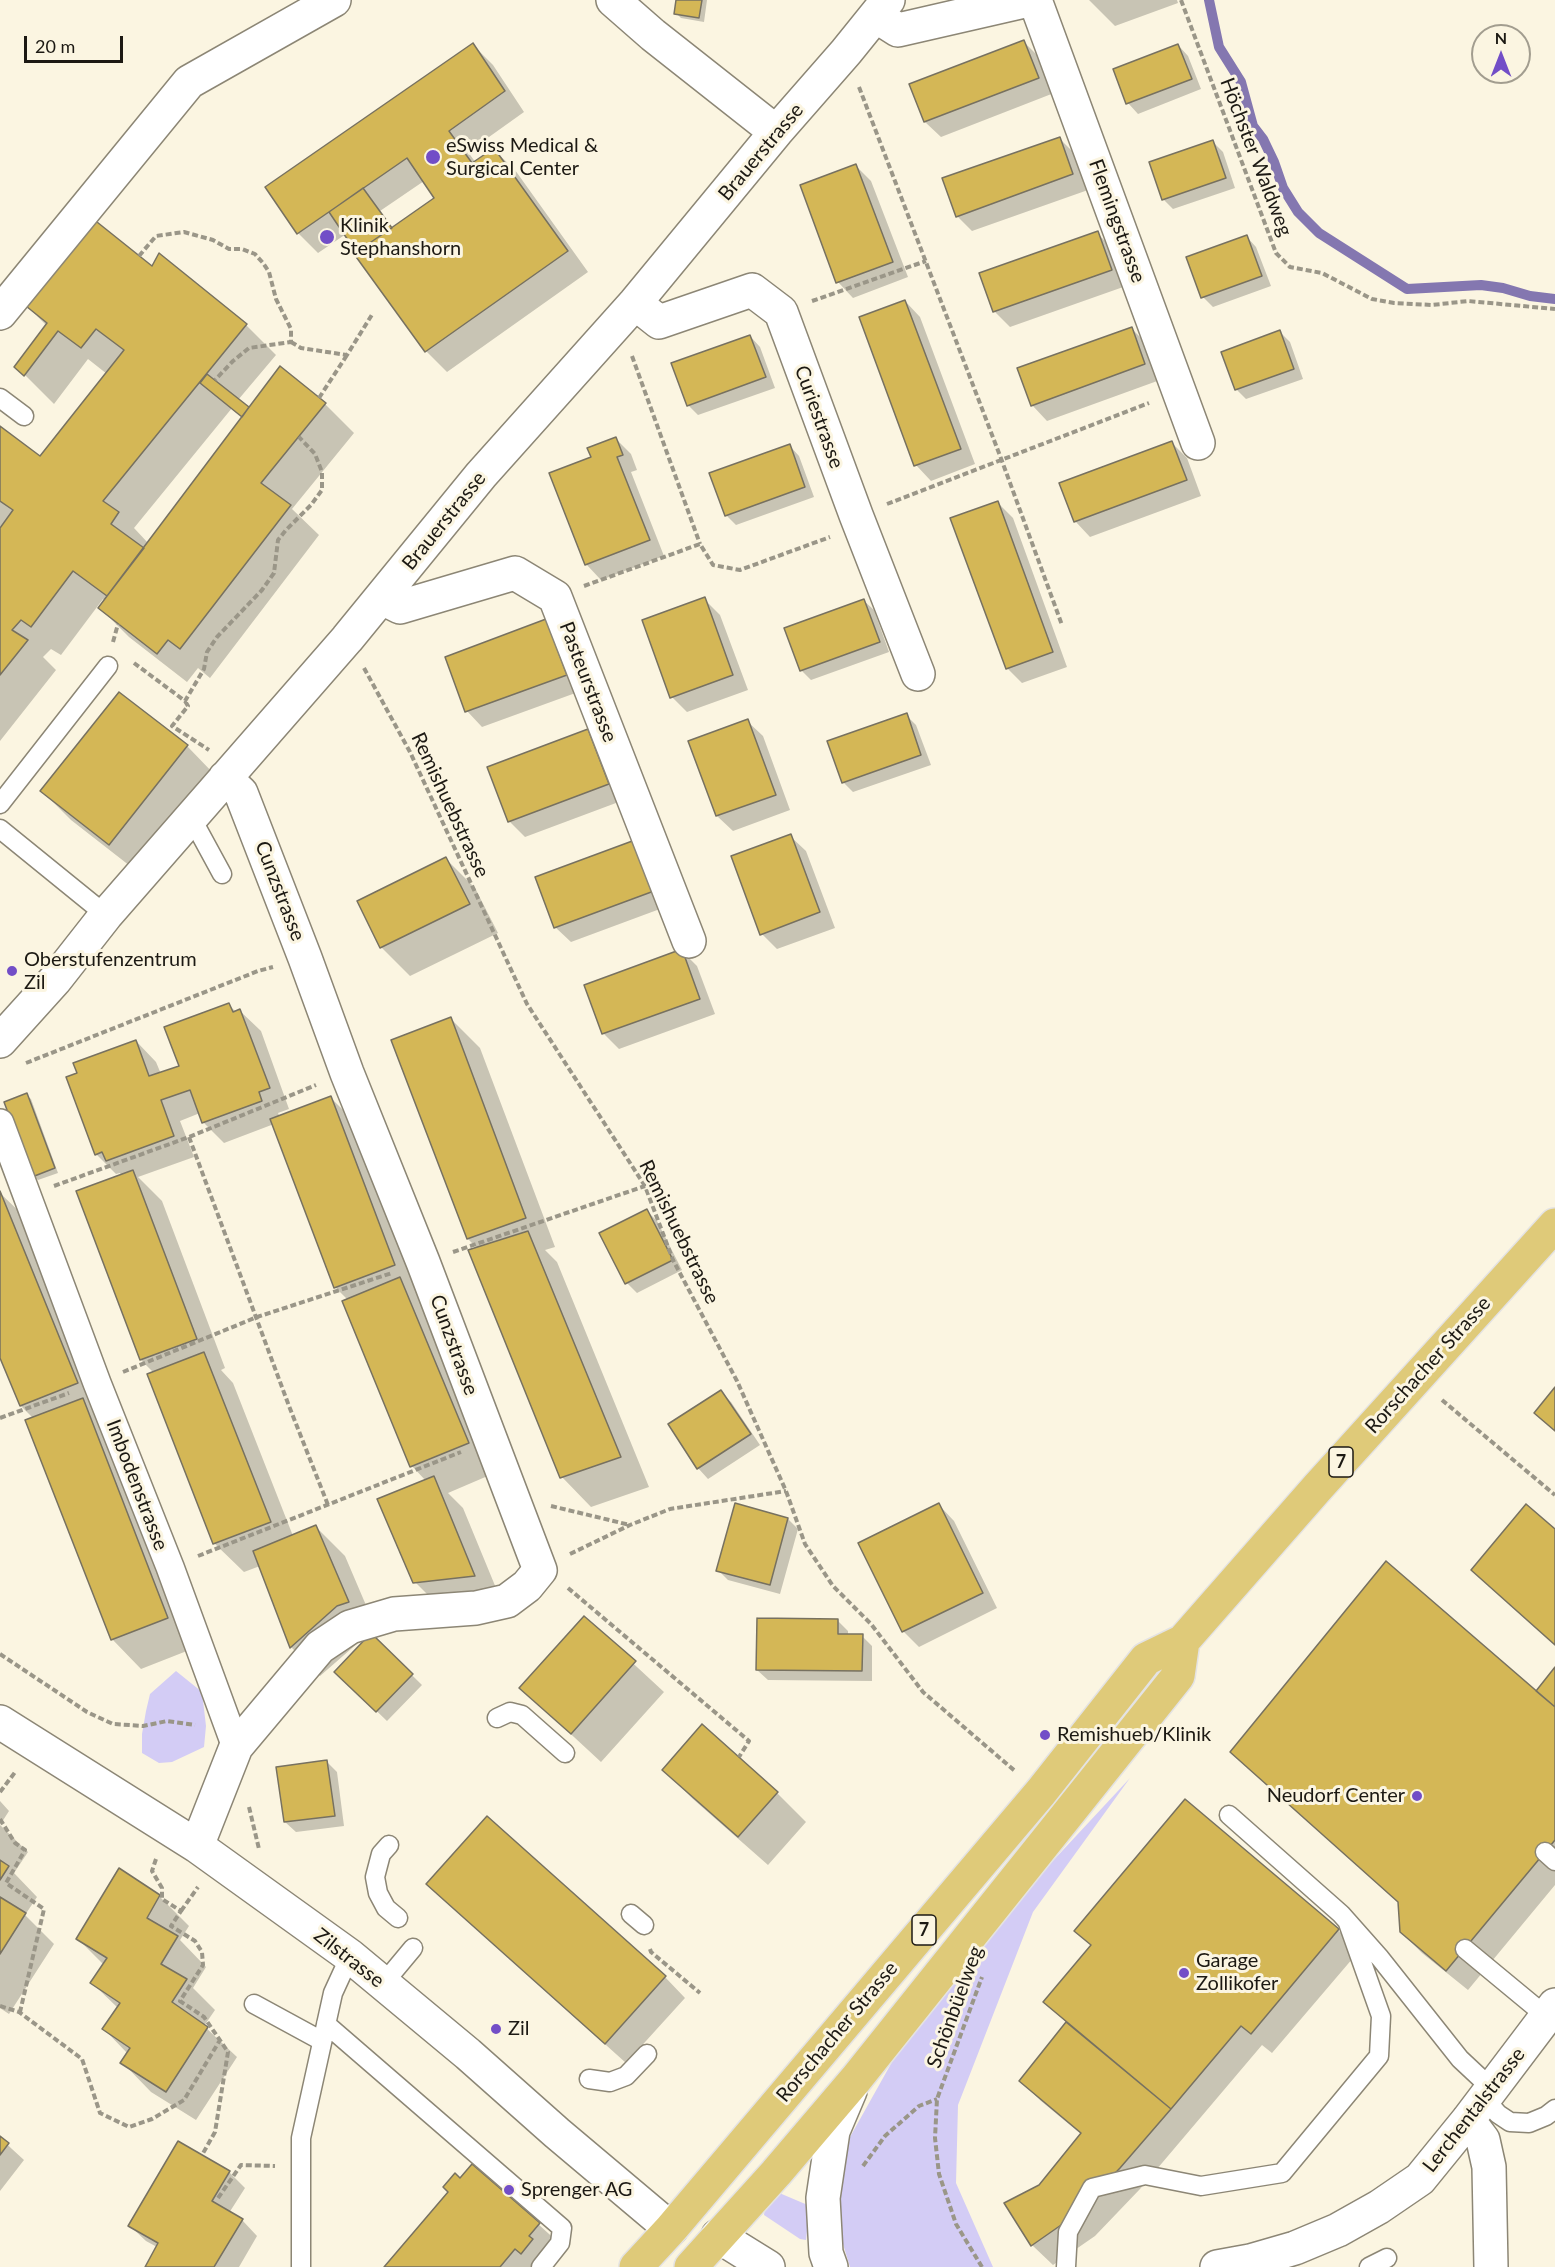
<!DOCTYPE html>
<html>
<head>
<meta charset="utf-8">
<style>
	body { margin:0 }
	#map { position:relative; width:1555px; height:2267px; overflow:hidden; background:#fbf5e1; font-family:Lato,sans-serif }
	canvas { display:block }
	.north { position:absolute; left:1471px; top:24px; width:60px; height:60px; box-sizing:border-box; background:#fbf5e1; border:2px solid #a29d8f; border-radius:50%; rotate:0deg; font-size:16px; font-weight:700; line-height:24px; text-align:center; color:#1c1913 }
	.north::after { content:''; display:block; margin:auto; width:21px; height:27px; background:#724ec7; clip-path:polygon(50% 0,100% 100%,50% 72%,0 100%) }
	.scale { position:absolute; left:24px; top:36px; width:99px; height:27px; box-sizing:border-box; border:3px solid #1c1913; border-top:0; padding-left:8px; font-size:18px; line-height:21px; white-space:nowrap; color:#1c1913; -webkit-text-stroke:4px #fbf5e1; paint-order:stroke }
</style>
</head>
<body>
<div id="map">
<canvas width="1555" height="2267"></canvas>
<div class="north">N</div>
<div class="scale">20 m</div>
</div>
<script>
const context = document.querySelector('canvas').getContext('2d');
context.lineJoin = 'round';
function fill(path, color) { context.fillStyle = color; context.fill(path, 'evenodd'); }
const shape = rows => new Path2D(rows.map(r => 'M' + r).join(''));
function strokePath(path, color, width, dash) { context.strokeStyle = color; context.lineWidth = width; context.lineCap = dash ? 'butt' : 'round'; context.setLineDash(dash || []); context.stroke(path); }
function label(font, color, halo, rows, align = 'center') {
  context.font = font + ' Lato,sans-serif'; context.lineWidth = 6; context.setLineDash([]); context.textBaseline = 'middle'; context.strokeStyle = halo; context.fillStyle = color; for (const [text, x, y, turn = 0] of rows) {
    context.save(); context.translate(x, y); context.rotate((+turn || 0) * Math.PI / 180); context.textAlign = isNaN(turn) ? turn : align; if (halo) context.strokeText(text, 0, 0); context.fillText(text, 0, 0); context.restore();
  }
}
fill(shape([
	[176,1671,202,1692,206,1726,204,1747,172,1762,159,1763,142,1753,142,1734,146,1711,150,1694],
	[1130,1778,1033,1912,958,2105,956,2183,993,2267,850,2267,836,2221,850,2137,892,2062,982,1937],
	[777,2192,810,2206,806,2240,800,2239,764,2215,765,2207]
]), '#d3ccf5');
fill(shape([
	[678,0,707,0,704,22,681,18,676,13],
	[1089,0,1177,0,1178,3,1115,26],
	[1024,42,1039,57,1054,93,941,137,925,122,911,85],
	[473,45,493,65,524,112,468,152,476,163,494,150,515,170,588,272,447,372,426,351,357,254,359,253,346,234,318,253,298,233],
	[424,181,436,199,392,229,380,211],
	[1178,45,1188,56,1201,89,1138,114,1128,103,1115,70],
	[1059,138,1075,154,1088,190,972,231,957,216],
	[1213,142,1223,152,1235,188,1173,209,1163,199],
	[856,166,871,181,908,277,853,298,838,282,802,186],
	[1097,233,1113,249,1126,286,1010,327,994,311],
	[1246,236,1256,247,1271,286,1213,307,1203,297],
	[159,255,246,325,276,355,238,400,249,409,325,404,354,433,292,509,319,535,210,678,198,668,187,682,129,637,100,608,106,601,103,599,61,655,51,649,43,657,56,670,0,741,0,428,40,458,107,374,88,359,54,404,16,366,47,326,23,302,153,268],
	[232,408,243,418,149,544,134,528],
	[905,301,920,317,975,464,931,481,916,465],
	[1131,328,1147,344,1160,380,1047,421,1032,405],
	[1280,332,1290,342,1303,379,1246,399,1236,389],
	[750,336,760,347,775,388,698,415,688,405],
	[615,438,631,454,637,470,631,472,664,556,601,580,586,564,593,458],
	[1172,443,1187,458,1201,496,1090,537,1075,521],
	[789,445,799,456,814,497,736,525,726,515],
	[997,502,1013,518,1067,667,1022,683,1007,668],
	[704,599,720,615,748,690,687,712,672,697],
	[863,600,874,610,889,652,811,680,801,670],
	[546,621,581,691,482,727,467,711],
	[906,715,916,725,931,765,853,792,843,782],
	[747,721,763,736,790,810,733,831,717,816,690,742],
	[588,731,603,746,624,800,525,837,509,821],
	[187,746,216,776,139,873,71,820,42,791],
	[790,836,806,851,835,928,777,949,762,934],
	[650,858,668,906,571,942,555,927],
	[446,859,475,888,498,933,410,976,381,947],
	[682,951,697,966,715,1014,619,1049,603,1033],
	[229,1005,236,1012,240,1011,261,1031,289,1109,278,1113,280,1117,331,1098,360,1127,423,1294,418,1296,429,1308,497,1472,448,1493,463,1508,503,1605,444,1611,415,1582,426,1481,412,1466,344,1302,348,1300,335,1287,274,1124,224,1143,203,1122,200,1113,180,1121,194,1157,138,1177,162,1201,225,1368,221,1370,233,1383,293,1536,316,1527,345,1556,377,1631,367,1635,320,1676,291,1647,260,1566,244,1572,214,1543,154,1373,141,1360,78,1192,122,1176,120,1173,116,1174,96,1154,79,1073,136,1041,156,1062,161,1074,181,1067],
	[451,1019,480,1048,555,1247,545,1250,557,1262,649,1487,591,1507,562,1477,478,1249,468,1239],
	[26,1095,31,1099,58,1173,38,1180,33,1176],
	[0,1193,30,1222,197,1647,141,1669,112,1639,33,1418,21,1406,0,1354],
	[647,1211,657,1221,682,1270,637,1293,627,1283],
	[721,1392,731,1402,760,1445,708,1479,698,1468,670,1425],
	[939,1505,954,1521,997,1608,919,1647,903,1631],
	[788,1519,798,1529,780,1594,728,1580,718,1570],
	[584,1618,664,1692,601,1762,521,1688],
	[838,1621,848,1631,848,1635,862,1636,872,1646,872,1681,768,1680,757,1670],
	[371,1635,422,1685,387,1721,336,1672],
	[1555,1669,1555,1885,1468,1990,1422,1953,1401,1932,1400,1904,1232,1752,1536,1693],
	[327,1762,337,1772,344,1826,296,1832,285,1822],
	[664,1770,777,1793,806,1822,768,1865,693,1799],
	[0,1801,9,1811,0,1825,28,1852,14,1873,37,1897,25,1915,54,1944,9,2014,0,2008],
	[1186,1802,1338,1930,1359,1951,1272,2053,1262,2045,1140,2189,1095,2236,1053,2265,1032,2245,1006,2204,1040,2186,1082,2135,1041,2101,1021,2081,1067,2023,1045,2002,1092,1946,1076,1931],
	[120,1870,159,1896,189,1926,180,1940,206,1967,193,1988,215,2010,204,2026,237,2057,196,2120,151,2092,122,2062,128,2054,104,2029,118,2008,92,1983,104,1965,78,1939],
	[449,1904,665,1977,685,1998,626,2063],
	[0,2138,24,2160,0,2191],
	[500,2171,535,2202,526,2213,560,2244,547,2267,386,2267,460,2180,490,2182],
	[229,2172,245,2188,229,2213,242,2220,257,2236,239,2267,146,2267,157,2247,146,2241,130,2226]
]), '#0003');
strokePath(shape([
	[1209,0,1219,47,1241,82,1253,126,1263,139,1274,162,1283,188,1298,212,1319,233,1407,289,1481,285,1503,288,1530,296,1555,299]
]), '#8477b0', 10);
const building = shape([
	[676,0,702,0,699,18,674,14,676,0],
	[1024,40,1039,78,924,122,909,84,1024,40],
	[473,43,505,91,449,131,472,163,494,148,568,251,425,352,354,254,434,198,407,158,297,234,265,187,473,43],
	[1178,44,1192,79,1126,104,1113,69,1178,44],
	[1060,137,1073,174,956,217,942,178,1060,137],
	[1213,140,1226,178,1162,200,1149,162,1213,140],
	[856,164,893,262,836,283,800,185,856,164],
	[363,188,392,228,356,252,329,212,363,188],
	[92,218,152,266,159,253,247,324,103,501,119,512,111,524,144,548,107,596,73,571,31,627,21,620,12,630,28,640,0,675,0,528,13,510,0,501,0,426,40,456,124,350,96,329,81,348,58,331,24,376,14,367,47,323,21,302,92,218],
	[1098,231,1112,270,993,312,979,273,1098,231],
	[1247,235,1262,276,1201,298,1186,257,1247,235],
	[905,300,961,449,914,466,859,317,905,300],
	[1132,327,1145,364,1031,406,1017,368,1132,327],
	[1280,330,1294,369,1235,390,1221,352,1280,330],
	[750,335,766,377,687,406,671,363,750,335],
	[280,366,326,403,261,483,291,505,180,649,168,640,157,654,98,608,280,366],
	[207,374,249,407,242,417,200,383,207,374],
	[616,437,623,455,617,457,650,540,585,565,549,473,591,457,587,448,616,437],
	[1172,441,1187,480,1074,522,1059,483,1172,441],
	[790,444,805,487,725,516,709,473,790,444],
	[998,501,1053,652,1006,669,950,518,998,501],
	[705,597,733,675,670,698,642,620,705,597],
	[864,599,880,642,800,671,784,628,864,599],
	[546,619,567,675,465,712,445,657,546,619],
	[119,692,188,745,109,845,40,791,119,692],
	[907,713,921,755,842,783,827,741,907,713],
	[748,719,776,795,716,816,688,741,748,719],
	[588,729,609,784,508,822,487,767,588,729],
	[791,834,820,912,760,935,731,856,791,834],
	[635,840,654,891,554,928,535,877,635,840],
	[446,857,470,904,380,948,357,901,446,857],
	[682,949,700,999,602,1034,584,985,682,949],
	[229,1003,233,1012,240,1009,270,1088,259,1092,262,1101,202,1123,190,1090,161,1100,174,1136,106,1161,102,1152,95,1155,66,1077,77,1073,73,1063,136,1040,149,1076,179,1066,164,1027,229,1003],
	[451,1017,526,1218,467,1239,391,1040,451,1017],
	[27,1093,55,1168,32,1177,4,1102,27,1093],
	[331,1096,395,1265,334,1288,270,1119,331,1096],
	[133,1170,197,1339,140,1360,76,1191,133,1170],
	[0,1191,78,1383,20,1406,0,1358,0,1191],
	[647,1209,673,1260,625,1284,599,1233,647,1209],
	[528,1231,621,1457,560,1478,468,1250,528,1231],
	[400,1277,469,1443,410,1467,342,1301,400,1277],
	[204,1352,271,1522,213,1544,147,1374,204,1352],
	[1555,1387,1555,1431,1534,1413,1555,1387],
	[721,1390,751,1434,697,1469,668,1424,721,1390],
	[83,1398,168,1618,111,1640,25,1420,83,1398],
	[434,1476,475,1576,413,1583,377,1499,434,1476],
	[735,1503,788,1518,770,1585,716,1571,735,1503],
	[939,1503,983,1593,902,1632,858,1543,939,1503],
	[1526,1504,1555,1529,1555,1645,1471,1570,1526,1504],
	[316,1525,349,1602,337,1606,290,1648,253,1551,316,1525],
	[1386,1561,1555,1707,1555,1840,1446,1971,1400,1932,1398,1902,1230,1752,1386,1561],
	[584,1616,636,1661,571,1734,519,1688,584,1616],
	[757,1618,838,1619,838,1634,863,1634,862,1671,756,1670,757,1618],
	[371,1633,413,1674,376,1712,334,1672,371,1633],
	[1555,1667,1555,1707,1536,1691,1555,1667],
	[702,1724,778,1792,738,1837,662,1770,702,1724],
	[327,1760,335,1816,284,1822,276,1767,327,1760],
	[1185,1799,1339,1929,1251,2034,1241,2026,1171,2109,1043,2002,1091,1945,1074,1931,1185,1799],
	[487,1816,666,1976,605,2044,426,1884,487,1816],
	[0,1860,9,1866,0,1880,0,1860],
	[119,1868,160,1895,147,1918,178,1936,161,1964,187,1979,172,2002,208,2027,166,2092,120,2063,130,2048,102,2029,120,2003,90,1983,107,1958,76,1939,119,1868],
	[0,1897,26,1913,0,1954,0,1897],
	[1066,2022,1171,2109,1120,2168,1074,2216,1031,2246,1004,2203,1039,2185,1081,2133,1019,2081,1066,2022],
	[0,2136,9,2143,0,2155,0,2136],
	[178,2141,230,2171,212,2201,243,2219,214,2267,145,2267,158,2243,128,2226,178,2141],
	[472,2164,540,2223,529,2236,533,2239,521,2254,515,2249,500,2267,384,2267,448,2192,443,2187,455,2173,460,2178,472,2164]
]);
fill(building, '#d4b756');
strokePath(building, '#777160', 1.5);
const service = shape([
	[0,398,24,416],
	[0,804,108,666],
	[191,817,222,874],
	[0,829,106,915],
	[497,1718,510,1712,522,1715,565,1753],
	[1229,1815,1341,1914,1380,1958,1460,2059,1491,2088],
	[389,1845,381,1854,375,1877,378,1893,386,1908,398,1918],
	[1545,1852,1555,1861],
	[631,1914,644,1925],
	[1465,1949,1546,2016],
	[383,1984,413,1948],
	[254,2004,322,2041],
	[326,2024,562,2228,560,2243,541,2267],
	[589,2079,610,2082,626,2076,647,2054],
	[1484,2098,1498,2114,1510,2122,1529,2123,1546,2116,1555,2109],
	[301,2267,301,2138,333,1993,350,1956],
	[1066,2267,1068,2232,1092,2188,1145,2175,1201,2186,1282,2173,1379,2056,1381,2016,1348,1923],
	[1369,2267,1387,2258]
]);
const pedestrian = shape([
	[0,1123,97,1383,170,1567,236,1747]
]);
const minor = shape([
	[613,0,653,35,776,132],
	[1035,0,1198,443],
	[876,16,898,30,1029,0],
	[635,303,659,322,752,290,781,312,856,515,918,674],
	[0,313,189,82,334,0],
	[382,598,400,607,515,573,555,597,689,941],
	[0,1041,55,980,106,915,347,639,481,475,635,303,776,132,846,52,888,0],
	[0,1722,197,1846,350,1956,468,2054,557,2133,671,2229],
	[197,1846,236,1747,320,1647,350,1627,394,1614,476,1608,507,1601,527,1586,540,1570,423,1262,347,1073,305,958,241,793,225,778],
	[1468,2120,1483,2140,1489,2167,1491,2267],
	[1217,2267,1250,2261,1295,2248,1338,2230,1379,2207,1420,2179,1468,2120,1555,2005]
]);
const secondary = shape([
	[718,2236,768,2267],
	[831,2267,826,2253,823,2198,833,2131,850,2091]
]);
const primary = shape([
	[636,2267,671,2229,1041,1792,1146,1659,1183,1641,1318,1487,1555,1225],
	[691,2267,776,2173,856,2079,1178,1676,1183,1641]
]);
strokePath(service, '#8c8675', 21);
strokePath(pedestrian, '#8c8675', 30);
strokePath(minor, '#8c8675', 36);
strokePath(secondary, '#8c8675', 36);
strokePath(primary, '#e4e3e3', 36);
strokePath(shape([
	[1181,0,1276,253,1290,267,1322,273,1372,299,1394,303,1432,305,1468,301,1555,309],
	[859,87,1002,461,1062,625],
	[139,256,156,236,184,232,213,240,229,249,242,249,255,254,263,263,269,272,276,299,291,329,291,342,249,348,233,361,215,380],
	[812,301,926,261],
	[291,342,301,348,347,355,373,313],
	[632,356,700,544],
	[319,398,347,355],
	[887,504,1149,403],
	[584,586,700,544,713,565,740,570,830,537],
	[113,642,118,624],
	[134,663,185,701,204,669,207,652,217,637,262,590,274,573,278,540,286,530,311,505,322,490,322,472,315,454,299,437],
	[364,668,410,752,527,1004,645,1186,673,1260,737,1381,786,1491,805,1544,833,1586,871,1624,923,1692,1015,1771],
	[185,701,188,706,172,726,209,750],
	[26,1063,258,971,273,967],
	[189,1137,289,1406,328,1505],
	[54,1186,189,1137,316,1085],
	[453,1252,645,1186],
	[123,1372,257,1317,392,1273],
	[1442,1400,1555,1495],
	[0,1418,69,1393],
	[551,1506,630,1525],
	[570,1554,630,1525,670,1509,786,1491],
	[198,1556,461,1452],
	[568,1588,749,1741,739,1757],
	[0,1654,87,1712,113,1724,143,1726,167,1721,195,1725],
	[0,1792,16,1771],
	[249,1807,259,1849],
	[0,1819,15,1843,25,1850,6,1883,44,1909,20,2012],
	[156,1859,152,1871,162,1888,162,1899,181,1911,171,1926,195,1941,202,1952,203,1965,180,2001,204,2017,228,2052,215,2132,202,2155],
	[181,1911,198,1887],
	[650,1949,651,1952,700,1993],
	[0,2006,19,2012,82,2059,100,2113,129,2127,152,2119,184,2100,220,2040],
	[863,2166,885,2136,919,2106,937,2099],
	[218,2198,241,2165,275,2166],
	[982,2267,956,2224,939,2174,935,2138,937,2099,982,1977]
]), '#9a9688', 4, [6, 3]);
strokePath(service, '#fff', 18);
strokePath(pedestrian, '#fff', 27);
strokePath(minor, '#fff', 33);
strokePath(secondary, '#fff', 33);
strokePath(primary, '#dfca79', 33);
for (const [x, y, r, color] of [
	[433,157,8,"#724ec7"],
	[327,237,8,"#724ec7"],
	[12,971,6,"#724ec7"],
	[1045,1735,6,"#724ec7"],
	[1417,1796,6,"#724ec7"],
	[1184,1973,6,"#724ec7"],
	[496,2029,6,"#724ec7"],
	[509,2190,6,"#724ec7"]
]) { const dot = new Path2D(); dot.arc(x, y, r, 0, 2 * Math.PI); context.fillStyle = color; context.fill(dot); strokePath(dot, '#fbf5e1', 2); }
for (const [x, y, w] of [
	[1341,1462,24],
	[924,1930,24]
]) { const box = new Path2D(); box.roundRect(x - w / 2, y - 15, w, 30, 4.5); context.fillStyle = '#fbf5e1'; context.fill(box); strokePath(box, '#1c1913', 1.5); }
label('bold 18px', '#1c1913', null, [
	["7",1341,1462],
	["7",924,1930]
]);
label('20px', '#1c1913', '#fbf5e1', [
	["eSwiss Medical &",446,146],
	["Surgical Center",446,169],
	["Klinik",340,226],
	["Stephanshorn",340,249],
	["Oberstufenzentrum",24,960],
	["Zil",24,983],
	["Remishueb/Klinik",1057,1735],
	["Neudorf Center",1405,1796,"right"],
	["Garage",1196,1961],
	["Zollikofer",1196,1984],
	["Zil",508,2029],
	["Sprenger AG",521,2190]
], 'left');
label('20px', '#1c1913', '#fbf5e1', [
	["Brauerstrasse",761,152,-50],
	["Höchster Waldweg",1256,157,69],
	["Flemingstrasse",1117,221,70],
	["Curiestrasse",819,417,70],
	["Brauerstrasse",444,521,-51],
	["Pasteurstrasse",588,682,69],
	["Remishuebstrasse",450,805,65],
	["Cunzstrasse",280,891,69],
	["Remishuebstrasse",679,1232,64],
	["Cunzstrasse",454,1345,70],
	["Rorschacher Strasse",1428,1365,-48],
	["Imbodenstrasse",137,1485,69],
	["Zilstrasse",349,1958,38],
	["Schönbüelweg",955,2007,-70],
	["Rorschacher Strasse",837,2032,-50],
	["Lerchentalstrasse",1474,2110,-52]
]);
</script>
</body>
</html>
